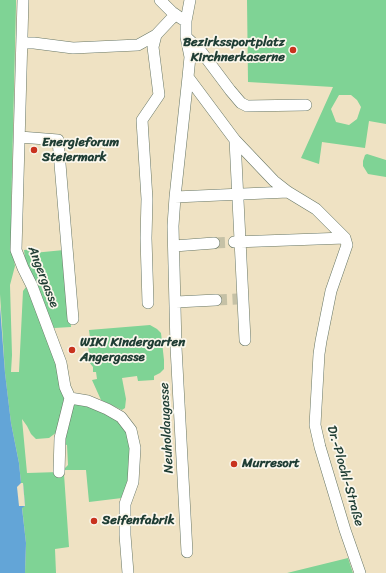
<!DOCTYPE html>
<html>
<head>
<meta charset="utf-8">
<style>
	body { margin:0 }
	canvas { display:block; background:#efe2c3 }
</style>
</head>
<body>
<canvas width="386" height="573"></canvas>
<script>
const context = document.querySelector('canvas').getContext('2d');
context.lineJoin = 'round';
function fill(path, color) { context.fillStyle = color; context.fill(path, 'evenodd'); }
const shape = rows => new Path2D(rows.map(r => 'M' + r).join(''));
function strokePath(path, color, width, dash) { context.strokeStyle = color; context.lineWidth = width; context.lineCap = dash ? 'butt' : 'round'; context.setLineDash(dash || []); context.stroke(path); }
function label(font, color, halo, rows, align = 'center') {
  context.font = font + ' Sriracha,sans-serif'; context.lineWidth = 3.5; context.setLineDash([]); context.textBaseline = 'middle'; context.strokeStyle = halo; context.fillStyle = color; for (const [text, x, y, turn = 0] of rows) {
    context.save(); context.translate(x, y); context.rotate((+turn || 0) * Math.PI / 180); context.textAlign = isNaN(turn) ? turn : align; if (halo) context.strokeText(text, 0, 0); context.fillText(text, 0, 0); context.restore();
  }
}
fill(shape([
	[0,0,16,0,16,5,11,214,12,250,15,266,10,285,12,355,11,372,19,372,23,291,26,287,59,365,64,398,61,429,49,438,36,439,31,434,27,426,22,419,27,473,59,472,62,472,64,474,69,547,55,549,56,573,25,573,26,543,22,507,25,506,23,483,21,483,19,463,11,423,5,373,0,294],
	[247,0,386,0,386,124,369,121,365,148,322,142,319,164,301,158,333,87,248,82],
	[339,95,351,95,357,100,361,107,357,119,349,125,336,122,331,109],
	[367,154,386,160,386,177,368,174,363,166,363,161,365,155],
	[32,249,33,253,64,250,71,327,54,328,25,259,24,250],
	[150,325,157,329,161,333,164,360,164,369,160,373,154,376,154,380,138,381,137,376,122,378,126,399,125,408,122,410,101,400,92,380,97,379,96,372,93,372,93,367,89,362,88,338,90,338,89,330],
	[74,403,88,404,117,418,130,436,130,478,122,498,89,502,86,470,63,470,68,465,67,445,63,444],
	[348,558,353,573,287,573]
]), '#7fd395');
fill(shape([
	[0,306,5,373,11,423,19,463,21,483,23,483,25,506,22,508,26,543,25,573,0,573]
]), '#63a5d7');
fill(shape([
	[21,483,23,483,25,506,19,506,17,487]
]), '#efe2c3');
strokePath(shape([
	[214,243,234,242],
	[216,300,237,299]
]), '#c5c1a6', 11, [11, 5.5]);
const minor = shape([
	[23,0,16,250,23,268,32,286,61,363,65,387,70,398,60,438,59,472],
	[160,0,172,12,182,19],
	[186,37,200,50,230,90,241,103,247,106,306,105],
	[22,43,34,43,73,48,138,45,156,35],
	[188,77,235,140,274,181,288,192,316,209,345,238,347,245,331,291,321,341,319,354,315,425,320,447,345,530,360,573],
	[20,137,58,140,73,319],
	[235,140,245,340],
	[175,197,288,192],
	[234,242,345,238],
	[174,246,214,243],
	[176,302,216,300],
	[148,303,146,238,147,199,142,120,159,95,153,47,156,35,171,19,176,15],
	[70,398,88,401,107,409,121,417,131,430,135,448,133,482,125,504,125,535,128,573],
	[187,552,176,347,173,226,175,197,188,77,190,57,186,37,186,21,190,0]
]);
strokePath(minor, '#687766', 12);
strokePath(minor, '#fff', 11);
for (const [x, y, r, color] of [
	[293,50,4,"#c8321e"],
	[34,150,4,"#c8321e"],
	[72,350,4,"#c8321e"],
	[234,464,4,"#c8321e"],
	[94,521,4,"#c8321e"]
]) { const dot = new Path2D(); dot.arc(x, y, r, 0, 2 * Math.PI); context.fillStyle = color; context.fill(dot); strokePath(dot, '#fbf7ec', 1.5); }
label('bold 13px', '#1f3d34', '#fbf7ec', [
	["Bezirkssportplatz",285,43,"right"],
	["Kirchnerkaserne",285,58,"right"],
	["Energieforum",42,143],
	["Steiermark",42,158],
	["WIKI Kindergarten",80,343],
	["Angergasse",80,358],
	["Murresort",242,464],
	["Seifenfabrik",102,521]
], 'left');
label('13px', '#1f3d34', '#fbf7ec', [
	["Angergasse",43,277,69],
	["Neuholdaugasse",167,428,-93],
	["Dr.-Plochl-Straße",345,476,74]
]);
</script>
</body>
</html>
